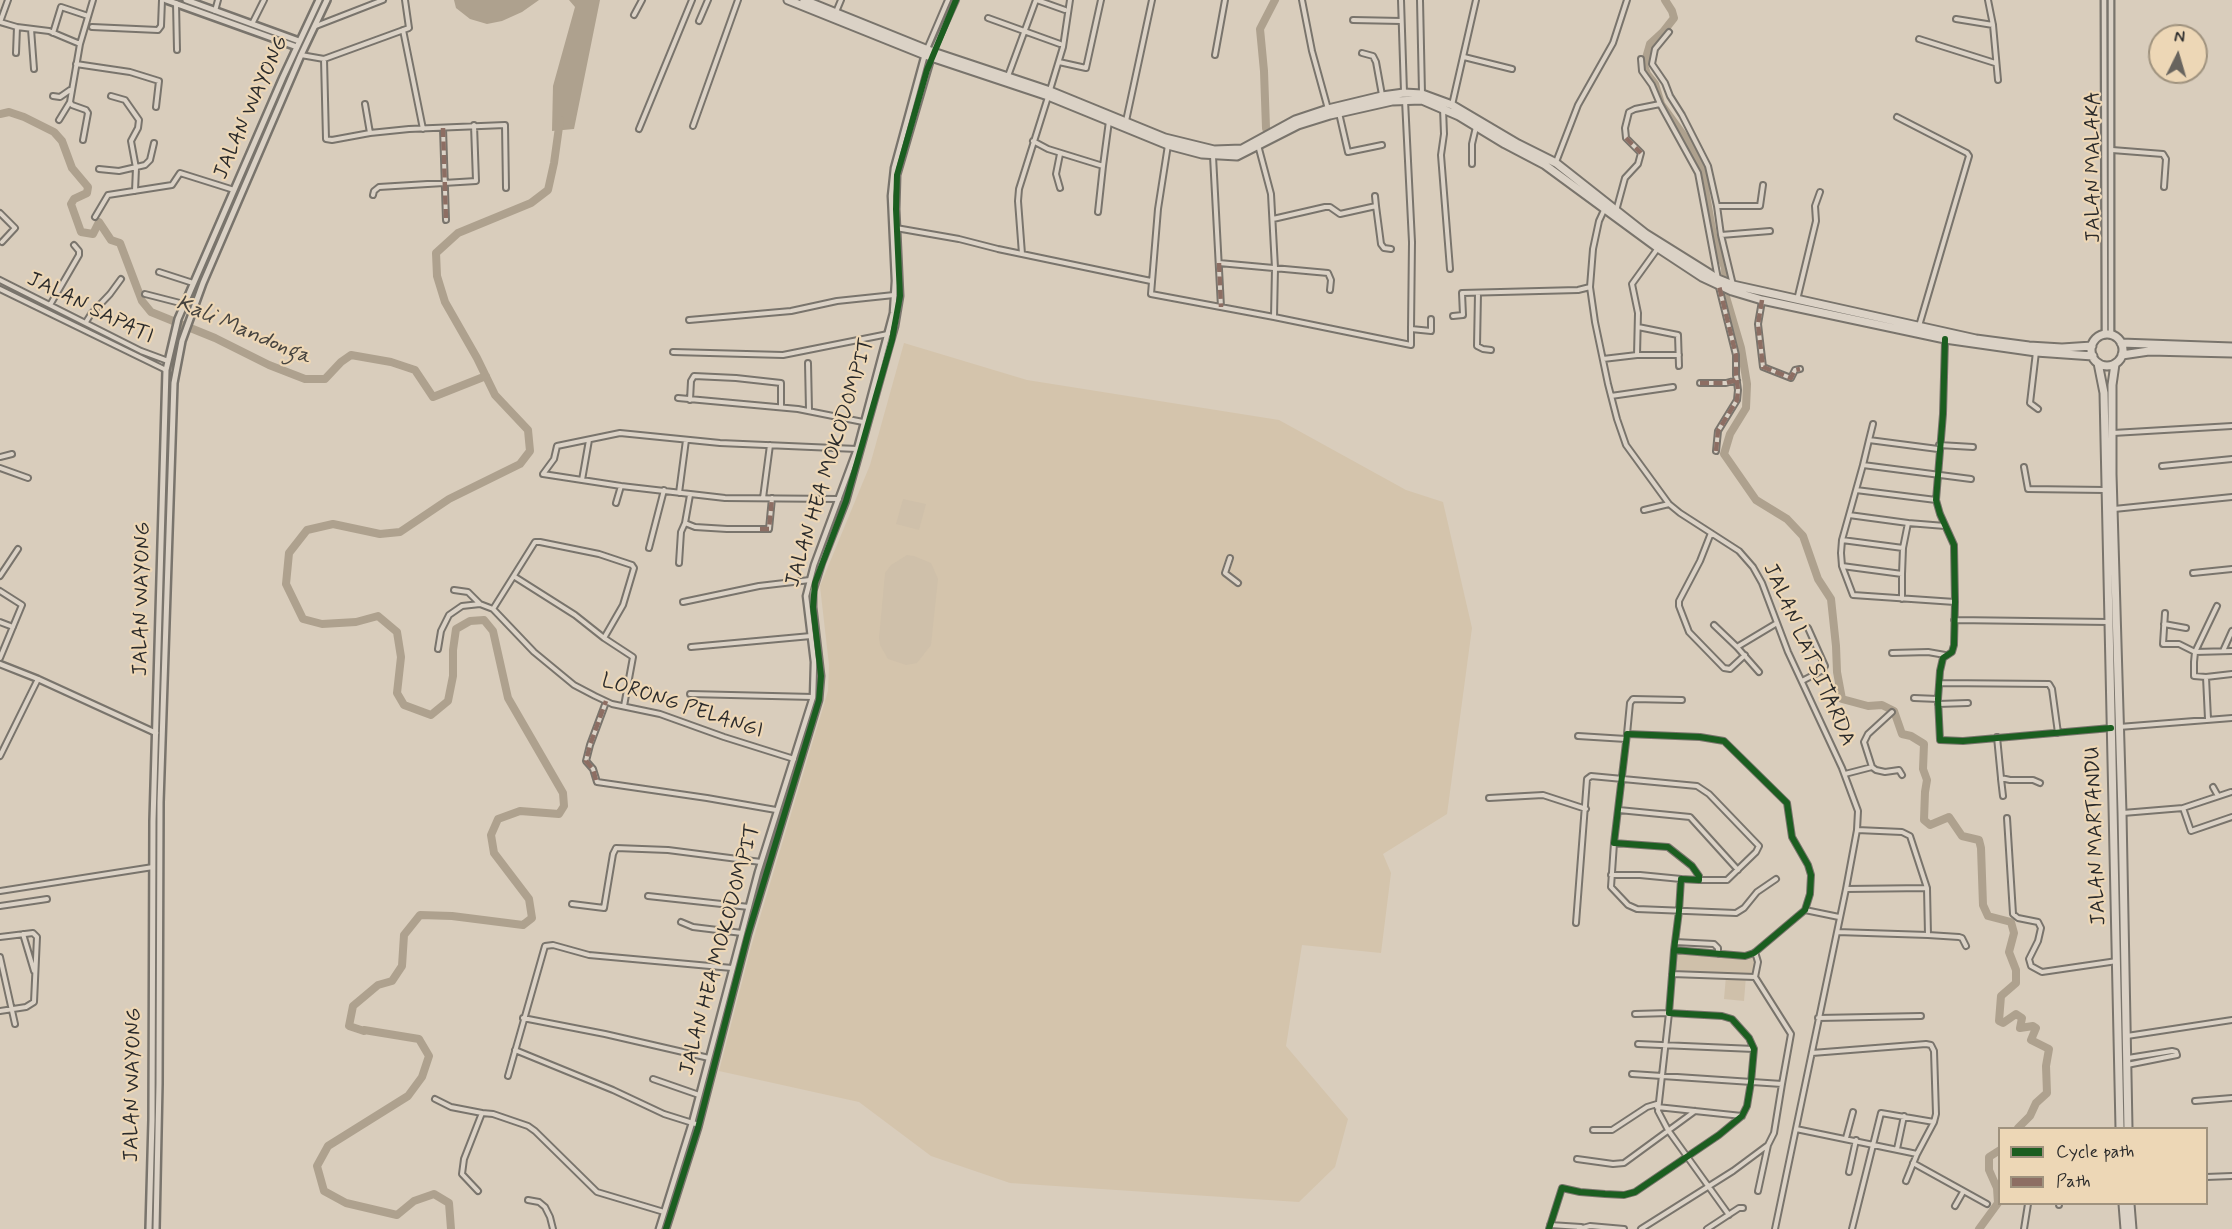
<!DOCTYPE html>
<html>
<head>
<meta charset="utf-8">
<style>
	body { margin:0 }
	#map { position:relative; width:2232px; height:1229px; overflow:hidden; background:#d9cdbc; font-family:Mynerve,sans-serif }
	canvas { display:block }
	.legend { position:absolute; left:1998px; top:1127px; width:210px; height:78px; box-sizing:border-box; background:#edd7b6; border:2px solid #9f927e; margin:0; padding:8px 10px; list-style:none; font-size:18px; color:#2b2b2b }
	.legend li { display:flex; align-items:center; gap:12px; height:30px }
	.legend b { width:30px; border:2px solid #9f927e }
	.north { position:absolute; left:2148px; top:24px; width:60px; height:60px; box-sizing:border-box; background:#edd7b6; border:2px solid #9f927e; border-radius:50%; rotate:5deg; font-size:16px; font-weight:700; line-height:24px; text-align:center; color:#2b2b2b }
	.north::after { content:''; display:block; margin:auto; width:21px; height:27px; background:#68645e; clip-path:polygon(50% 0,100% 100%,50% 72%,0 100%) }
</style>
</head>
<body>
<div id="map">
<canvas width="2232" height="1229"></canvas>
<ul class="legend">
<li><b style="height:8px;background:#1b5e20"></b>Cycle path</li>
<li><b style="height:8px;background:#8d6e63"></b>Path</li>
</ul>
<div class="north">N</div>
</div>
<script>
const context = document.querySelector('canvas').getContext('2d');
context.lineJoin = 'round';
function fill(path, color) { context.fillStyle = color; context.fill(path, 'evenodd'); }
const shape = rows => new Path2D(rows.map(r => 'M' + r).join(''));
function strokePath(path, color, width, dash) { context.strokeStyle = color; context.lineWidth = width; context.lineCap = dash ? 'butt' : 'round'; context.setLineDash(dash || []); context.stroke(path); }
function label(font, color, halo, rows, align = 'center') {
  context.font = font + ' Mynerve,sans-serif'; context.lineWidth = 4.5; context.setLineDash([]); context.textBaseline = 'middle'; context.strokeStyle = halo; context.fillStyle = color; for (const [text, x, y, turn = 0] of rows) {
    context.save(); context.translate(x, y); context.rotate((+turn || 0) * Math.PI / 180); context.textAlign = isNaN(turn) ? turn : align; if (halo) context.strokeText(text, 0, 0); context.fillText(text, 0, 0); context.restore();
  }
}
fill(shape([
	[904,343,1027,380,1279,420,1406,490,1443,502,1472,628,1447,814,1383,854,1391,873,1381,953,1302,945,1286,1046,1348,1119,1335,1167,1299,1202,1010,1183,931,1156,859,1102,719,1071,751,947,828,691,829,665,820,586,870,465]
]), '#d4c4ac');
fill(shape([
	[903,499,926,504,919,530,896,524],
	[907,555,914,556,931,563,938,579,931,645,917,663,906,665,888,659,880,645,879,638,885,573,891,565],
	[1674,951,1746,956,1755,954,1758,962,1755,977,1746,976,1744,1001,1724,999,1726,976,1672,974]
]), '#cfc0aa');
fill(shape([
	[454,0,539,0,522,12,502,21,487,24,470,19,456,8],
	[569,0,600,0,574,129,552,131,553,86,575,7]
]), '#aea18e');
strokePath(shape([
	[1665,0,1672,11,1674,18,1663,32,1650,44,1644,65,1647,74,1655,84,1661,104,1692,147,1704,170,1706,195,1713,235,1725,268,1726,297,1741,348,1747,384,1746,408,1730,434,1724,454,1756,500,1787,519,1803,536,1818,579,1831,599,1836,646,1837,672,1842,699,1868,706,1882,705,1894,711,1902,734,1911,736,1924,744,1923,769,1927,780,1925,792,1924,820,1930,825,1949,817,1962,836,1979,840,1981,848,1983,905,1988,916,2011,922,2014,933,2009,952,2016,970,2016,983,2001,996,1999,1021,2003,1023,2016,1014,2022,1018,2020,1028,2033,1026,2036,1028,2031,1040,2049,1049,2046,1066,2047,1093,2036,1103,2030,1116,2018,1128],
	[0,114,9,112,24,117,54,132,62,141,72,168,88,187,87,193,74,199,71,204,81,232,93,234,99,222,111,240,120,243,142,301,151,312,215,338,269,365,305,379,325,379,341,362,351,355,391,362,415,370,433,397,486,376],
	[1266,128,1264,71,1260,29,1275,0],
	[451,1229,449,1203,434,1194,414,1201,397,1215,346,1203,324,1191,317,1166,328,1146,408,1096,422,1077,429,1056,419,1039,364,1030,364,1031,349,1026,353,1006,378,985,392,981,402,966,404,935,420,915,452,916,523,925,532,918,529,899,494,853,491,835,498,819,520,811,559,814,564,806,563,793,508,698,493,631,484,620,470,621,456,629,453,650,453,676,448,701,431,715,404,705,397,693,401,657,397,632,378,616,356,622,322,624,303,619,286,584,289,553,307,530,333,524,380,534,400,532,449,499,520,464,530,451,528,430,495,395,477,358,445,302,437,276,436,253,458,233,531,203,548,190,554,163,560,120],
	[1979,1229,1998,1203,1997,1188,1989,1170,1989,1157,2000,1150]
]), '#aea18e', 8);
const minor = shape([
	[1037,0,1065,10],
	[1302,0,1312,51,1328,109],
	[1401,0,1404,92],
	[1420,0,1422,93],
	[1988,0,1993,25,1998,80],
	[176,3,177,50],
	[215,11,218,0],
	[836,12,841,0],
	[634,15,642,0],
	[988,18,1060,44],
	[1956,19,1993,25],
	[1353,20,1401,21],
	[699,21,708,0],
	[0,22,17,27,49,31,80,44],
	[0,22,8,0],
	[252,24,264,0],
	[316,26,383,0],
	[92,27,158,30,161,26,162,0],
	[31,29,34,69],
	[403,30,423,129],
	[1669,32,1655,49,1652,64,1665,83,1670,96,1682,115,1708,166,1717,206,1721,235],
	[53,33,61,7,88,16],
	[1919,39,1995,63],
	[927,49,948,0],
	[933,51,956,0],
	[16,53,17,27],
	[1362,53,1373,56,1376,62,1382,95],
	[301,55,324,59,409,28,405,0],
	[1215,55,1225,0],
	[1464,57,1512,69],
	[324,59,326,139,332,140,370,133,409,129,505,125,506,188],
	[1641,59,1642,71,1652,85,1660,104,1698,173,1718,279],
	[1059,62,1086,68,1101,0],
	[76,64,130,72,159,81,156,107],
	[1008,76,1036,0],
	[1050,90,1063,47,1070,0],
	[53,96,60,97,70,90],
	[111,96,125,100,139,120,138,128,131,141,136,168,135,191],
	[1405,100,1412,242,1411,329,1431,331,1431,319],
	[365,104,370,133],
	[1452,105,1476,0],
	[1443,108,1444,134,1441,155,1450,269],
	[1339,113,1348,152,1382,145],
	[1897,117,1967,153,1969,156,1919,326],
	[59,120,70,102],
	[1126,121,1152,0],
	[693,126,738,0],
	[443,128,446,220],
	[639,129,692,0],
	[83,140,88,113,86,110,72,105,70,102,80,44,93,0],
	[1033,141,1048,149,1103,166,1109,121],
	[1168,145,1158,209,1151,294,1274,317],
	[1258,145,1271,194,1275,268,1274,317,1411,345,1411,329],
	[2112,150,2163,154,2166,159,2164,187],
	[1213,156,1221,307],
	[1556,162,1578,105,1613,43,1627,0],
	[1472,164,1472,144,1476,127],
	[99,169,119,171,145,165,150,160,154,143],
	[1060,188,1056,174,1060,154],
	[373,195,374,191,379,187,476,181,474,125],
	[1375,196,1376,206],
	[1717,206,1760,206,1763,185],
	[1605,208,1599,221,1593,249,1590,287,1595,322,1608,384,1617,419,1626,445,1669,504,1680,513,1739,551,1753,567,1762,583,1788,652,1842,768,1858,811,1857,830,1846,889,1775,1229],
	[1616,211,1625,178,1638,164,1641,153,1626,138,1625,128,1629,112,1635,109,1660,104],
	[1098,212,1103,166],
	[0,213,15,228,2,242],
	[95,217,108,195,172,185,180,173,234,190],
	[1273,219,1325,207,1330,207,1340,214,1376,206,1381,244,1384,248,1391,249],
	[896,228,959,239,998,249,1151,281],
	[1022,254,1018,201,1019,189,1048,97],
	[1219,263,1328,273,1331,280,1330,290],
	[159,272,193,283],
	[0,280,141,351,168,361],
	[1733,285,1721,235,1770,231],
	[0,289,166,370],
	[1478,293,1477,346,1483,349,1491,350],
	[145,294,184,304],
	[1797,300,1816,221,1815,206,1820,192],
	[1762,301,1758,324,1763,367,1791,378,1795,370,1800,369],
	[50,305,79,255,79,251,74,245],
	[1453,316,1463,315,1462,293,1578,290,1590,287],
	[689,320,791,311,837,301,894,295],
	[86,322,91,314,110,294,121,279],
	[1638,327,1678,335,1679,366],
	[1945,340,1943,414,1936,500,1940,514,1954,545,1955,602,1954,645,1952,652,1943,658,1940,671,1938,699,1940,740,1963,741,2111,728],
	[673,352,783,355,888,334],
	[2036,352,2030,403,2038,409],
	[1637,355,1679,355],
	[1603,359,1637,355,1638,313,1632,284,1658,248],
	[808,363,809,410],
	[1700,383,1726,383,1737,380],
	[1611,396,1673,387],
	[678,398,798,409,863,422],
	[690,400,691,381,694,376,736,378,781,383,781,407],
	[2113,433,2232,426],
	[1869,440,1873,424],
	[1939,445,1973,447],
	[1938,449,1869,440,1863,465,1971,479],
	[1716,451,1718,431,1737,400,1738,390,1736,375,1736,355,1719,287],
	[0,457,12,454],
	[1863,465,1856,490,1936,500],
	[2162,466,2232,459],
	[2024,467,2028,489,2105,490],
	[0,468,28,478],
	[582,480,589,440],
	[1856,490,1849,515,1908,523,1945,526],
	[679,493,686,440],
	[690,495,685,523,695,527,727,529,769,529,772,498],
	[763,498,770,445],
	[839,499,725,498,621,486,543,474,554,459,557,446,620,433,720,443,857,449],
	[616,503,621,486],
	[2114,509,2232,497],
	[1644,510,1669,504],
	[1849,515,1842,540,1903,548,1908,523],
	[1711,533,1700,561,1679,601,1679,606,1689,632,1724,668,1730,669,1745,655],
	[1842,540,1841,553,1842,566,1902,574,1903,548],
	[649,548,664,490],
	[1230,558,1225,573,1238,583],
	[679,563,681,532,685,523],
	[1842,566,1853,595,1955,602],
	[2193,573,2232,569],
	[1902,574,1902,599],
	[0,576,18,549],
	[515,577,575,615,604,638,633,657,624,706],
	[454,590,468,592,480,604,493,609,534,652,574,685,595,696,612,704,660,714,724,737,794,759],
	[0,591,22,605,0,658],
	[683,602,759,586,810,580],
	[493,609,535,542,540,542,599,554,632,565,634,568,623,605,604,638],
	[2165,613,2163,644,2179,644,2195,652,2232,651],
	[1954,620,2109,622],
	[0,622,13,627],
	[2164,624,2186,628],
	[1714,625,1737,647,1777,623],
	[691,647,811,636],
	[1737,647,1759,672],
	[438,649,441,631,449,615,462,606,480,604],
	[2223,651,2232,631],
	[1892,653,1928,652,1945,655],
	[2206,677,2232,674],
	[1802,681,1823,670,1825,666,1808,628],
	[1940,683,2049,684,2052,689,2058,733],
	[690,694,813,697],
	[1914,698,1938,699],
	[606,702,590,745,586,761,593,769,597,782,707,798,776,810],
	[1938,704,1968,703],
	[1892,712,1868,734,1864,742,1872,767,1876,770,1885,772,1899,770,1902,775],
	[2208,719,2206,677,2194,676,2194,662,2195,652,2217,606],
	[2119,727,2232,718],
	[1627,734,1630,703,1633,699,1682,700],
	[1578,736,1626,739],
	[1997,737,2001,778,2010,780,2033,780,2040,783],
	[0,756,38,679],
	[1845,774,1872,767],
	[2001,779,2003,796],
	[2213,787,2218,796],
	[1489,798,1543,795,1586,809],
	[2183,808,2191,831,2232,817],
	[1619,810,1690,817,1738,870],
	[2123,813,2183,808,2231,792],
	[2007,818,2013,914,2018,918,2038,922,2041,928,2038,941,2029,959,2031,966,2042,972,2117,961],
	[1857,830,1902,832,1910,836,1927,888,1928,935,1959,937,1962,938,1966,946],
	[1614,843,1611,887,1628,905,1637,909,1736,913,1744,908,1757,892,1776,879],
	[1611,875,1640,875,1681,879],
	[1846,889,1927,888],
	[0,891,153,867],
	[648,896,749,907],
	[572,904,604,908,613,854,616,848,668,850,761,862],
	[0,906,47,899],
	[1805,910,1839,917],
	[681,922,693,927,742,933],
	[1576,923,1587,779,1591,776,1697,786,1709,794,1759,846,1756,852,1727,880,1699,880],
	[1837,932,1928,935],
	[23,934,34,971],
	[0,937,33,933,37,937,34,1002,26,1007,0,1011],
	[1675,942,1714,944,1718,948,1718,954],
	[1755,952,1758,962,1755,977,1791,1034,1782,1084],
	[0,957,15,1024],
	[1672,974,1755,977],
	[1635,1014,1669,1013,1658,1111,1668,1130,1729,1215],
	[523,1018,605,1034,709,1058],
	[1818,1018,1921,1016],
	[2127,1036,2232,1020],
	[1638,1044,1754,1049],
	[515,1050,613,1090,664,1114,699,1125],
	[1812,1053,1926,1044,1931,1045,1934,1051,1936,1114,1934,1122,1917,1154],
	[2127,1065,2177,1055,2176,1052,2172,1051,2128,1058],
	[1632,1074,1782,1084,1774,1133,1768,1145,1733,1171,1641,1229],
	[508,1076,545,946,553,945,589,955,732,968],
	[653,1079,699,1095],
	[435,1099,451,1107,482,1113],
	[2195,1101,2232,1098],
	[1657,1107,1742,1116],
	[1796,1129,1917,1154,1906,1181],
	[1593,1130,1612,1130,1647,1107,1657,1104],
	[1846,1138,1853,1112],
	[1897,1149,1904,1116],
	[1577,1159,1613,1164,1624,1163,1695,1111],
	[1913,1163,1987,1204],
	[1849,1172,1856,1140],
	[2206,1177,2232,1176],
	[478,1191,462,1174,464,1159,482,1113,493,1114,528,1126,535,1131,597,1192,664,1212],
	[1758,1191,1768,1145],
	[528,1200,539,1202,545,1207,550,1217,553,1229],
	[2059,1204,2059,1205],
	[1955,1206,1963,1192],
	[1550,1225,1581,1227],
	[1549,1229,1562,1188,1580,1192,1605,1194,1624,1195,1635,1192,1719,1135,1742,1116,1747,1106,1751,1082,1754,1049,1749,1038,1732,1019,1722,1016,1669,1013,1674,950,1679,911,1681,879,1699,880,1699,876,1692,866,1668,847,1614,843,1627,734,1700,737,1724,741,1787,803,1792,837,1808,865,1811,875,1810,894,1805,910,1754,953,1745,956,1674,950],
	[1579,1229,1590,1226,1624,1229],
	[1707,1229,1739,1208,1743,1208],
	[1852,1229,1881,1113,1934,1122],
	[2024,1229,2028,1204]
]);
const tertiary = shape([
	[2104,0,2105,335],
	[2111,335,2111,0],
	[0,664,38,679,156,733],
	[659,1229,692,1123,758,872,813,697,814,662,806,596,814,565,857,449,893,313,895,281,891,196,894,168,925,54],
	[666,1229,698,1128,748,934,819,700,821,676,813,607,813,591,822,562,846,501,895,326,900,296,896,209,897,175,932,55]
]);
const secondary = shape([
	[166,0,297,47],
	[186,0,299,41],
	[149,1229,152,1120,153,821,166,370,178,319,283,77,319,0],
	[156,1229,159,1084,160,802,174,383,182,341,203,283,301,55,327,0]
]);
const trunk = shape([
	[788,0,925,55,1048,96,1168,145,1202,154,1237,156,1298,125,1330,115,1392,101,1422,100,1459,116,1505,144,1545,165,1658,248,1702,277,1732,291,1762,300,1945,339,2036,352,2093,356],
	[804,0,933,52,1050,91,1165,138,1214,150,1242,149,1295,120,1328,109,1382,96,1404,93,1422,94,1452,105,1518,144,1556,163,1646,234,1718,279,1733,285,1976,339,2029,346,2062,348,2092,346],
	'2091 350a16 16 0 1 1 32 0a16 16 0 1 1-32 0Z',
	[2121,343,2232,347],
	[2122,355,2149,351,2232,353],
	[2098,363,2104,393,2120,1128],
	[2115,364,2112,385,2112,474,2122,813,2128,1128],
	[2123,1204,2125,1229],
	[2130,1204,2132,1229]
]);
strokePath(minor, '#79746c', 8);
strokePath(tertiary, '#79746c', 9);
strokePath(secondary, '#79746c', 10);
strokePath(trunk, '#79746c', 11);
strokePath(minor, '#dbd2c6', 4);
strokePath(tertiary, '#dbd2c6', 4.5);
strokePath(secondary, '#dbd2c6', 5);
strokePath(trunk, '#dbd2c6', 7);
strokePath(shape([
	[443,128,446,220],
	[1626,138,1641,153],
	[1219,263,1221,307],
	[1762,300,1758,324,1763,367,1791,378,1795,370,1800,369],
	[1700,383,1726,383,1737,380],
	[1716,451,1718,431,1737,400,1738,390,1736,375,1736,355,1719,286],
	[760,529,769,529,772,498],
	[596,780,593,769,586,761,590,745,606,701]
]), '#8d6e63', 4.5, [9, 4.5]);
strokePath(shape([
	[1945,339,1943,414,1936,500,1940,514,1954,545,1955,602,1954,645,1952,652,1943,658,1940,671,1938,699,1940,740,1963,741,2111,728],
	[666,1229,698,1128,748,934,819,700,821,676,813,607,815,583,846,501,892,340,900,296,896,209,897,175,927,70,956,0],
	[1549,1229,1562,1188,1580,1192,1605,1194,1624,1195,1635,1192,1719,1135,1742,1116,1747,1106,1751,1082,1754,1049,1749,1038,1732,1019,1722,1016,1669,1013,1674,950,1679,911,1681,879,1699,880,1699,876,1692,866,1668,847,1614,843,1627,734,1700,737,1724,741,1787,803,1792,837,1808,865,1811,875,1810,894,1805,910,1754,953,1745,956,1674,950]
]), '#1b5e20', 6);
label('21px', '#2b2b2b', '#edd7b6', [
	["JALAN WAYONG",252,108,-66],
	["JALAN MALAKA",2095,167,-90],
	["JALAN SAPATI",90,309,26],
	["JALAN HEA MOKODOMPIT",831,463,-73],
	["JALAN WAYONG",143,599,-89],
	["JALAN LATSITARDA",1808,655,66],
	["LORONG PELANGI",682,707,18],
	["JALAN MARTANDU",2097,836,-92],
	["JALAN HEA MOKODOMPIT",721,950,-75],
	["JALAN WAYONG",134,1085,-89]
]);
label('italic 22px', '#47443f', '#edd7b6', [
	["Kali Mandonga",243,331,23]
]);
</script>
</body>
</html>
